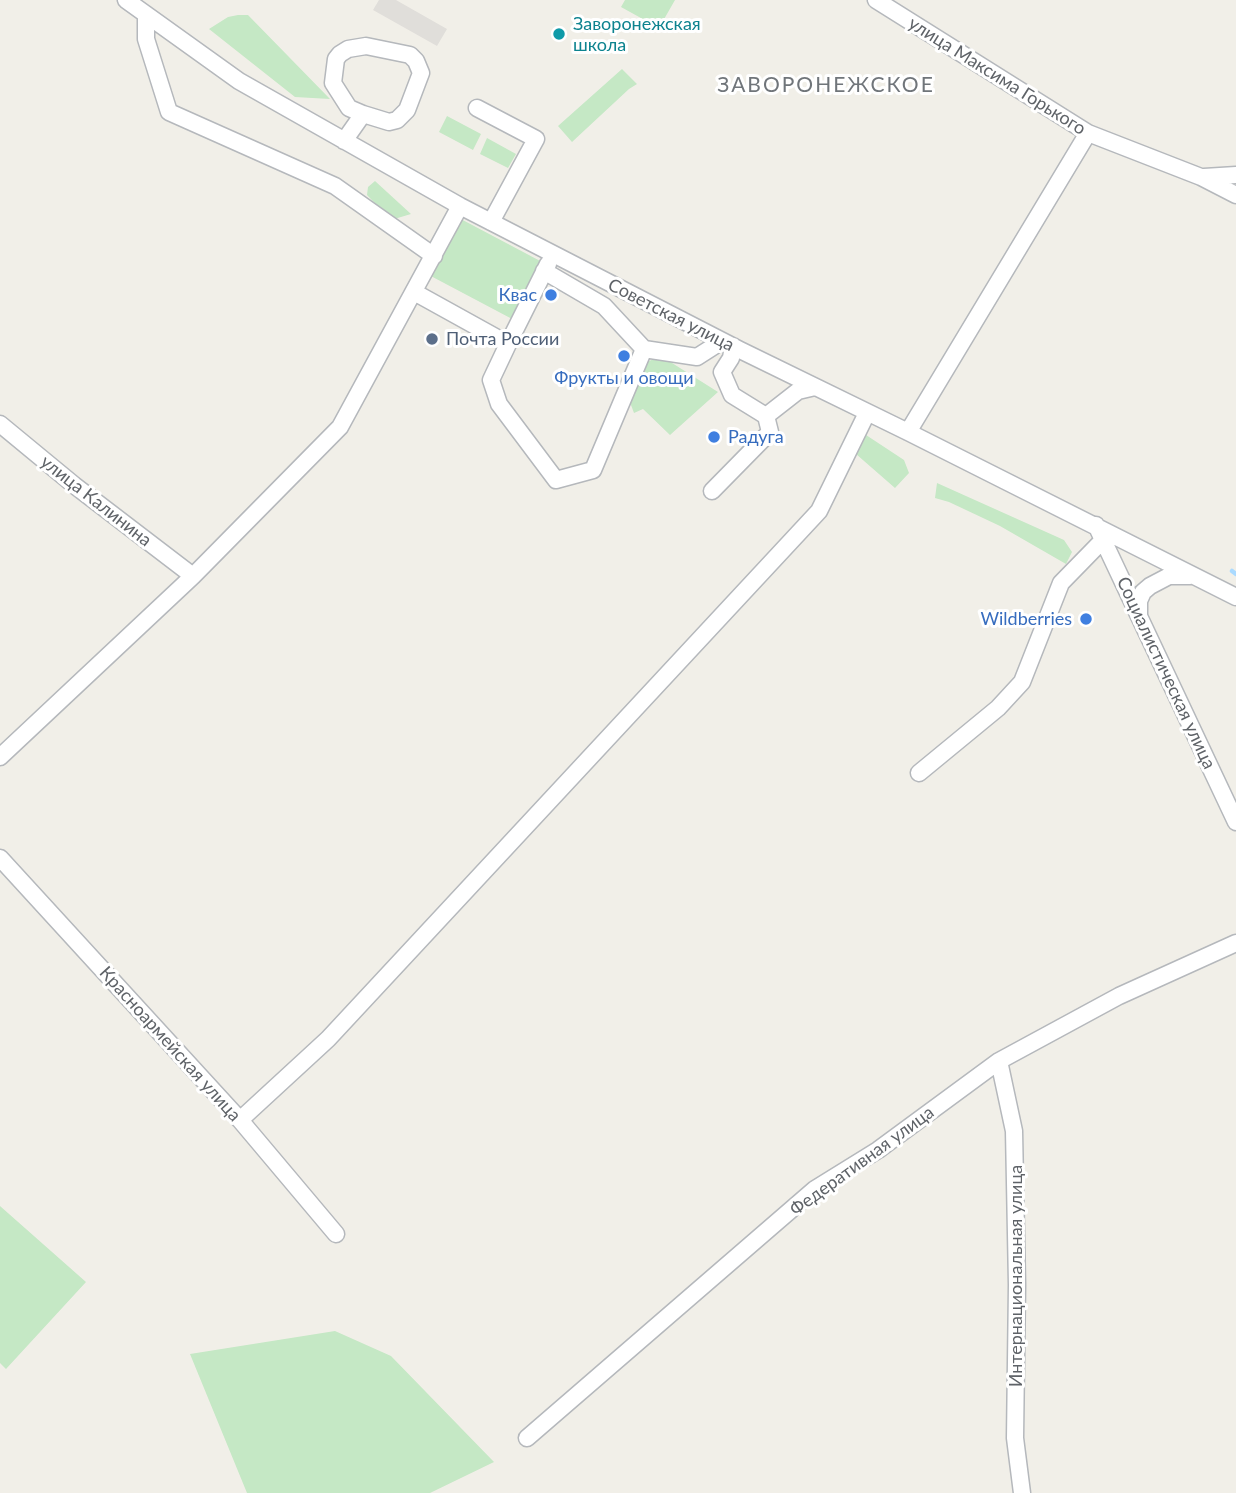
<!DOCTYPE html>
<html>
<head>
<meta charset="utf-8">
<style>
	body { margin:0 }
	canvas { display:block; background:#f1efe8 }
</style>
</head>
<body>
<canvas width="1236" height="1493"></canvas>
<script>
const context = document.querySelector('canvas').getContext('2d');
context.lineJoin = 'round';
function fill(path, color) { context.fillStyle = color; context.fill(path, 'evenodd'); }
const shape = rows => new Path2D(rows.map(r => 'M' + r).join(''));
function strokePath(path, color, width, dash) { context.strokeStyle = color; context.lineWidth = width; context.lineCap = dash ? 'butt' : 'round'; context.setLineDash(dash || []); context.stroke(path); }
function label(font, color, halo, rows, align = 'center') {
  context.font = font + ' Lato,sans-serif'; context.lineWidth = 6; context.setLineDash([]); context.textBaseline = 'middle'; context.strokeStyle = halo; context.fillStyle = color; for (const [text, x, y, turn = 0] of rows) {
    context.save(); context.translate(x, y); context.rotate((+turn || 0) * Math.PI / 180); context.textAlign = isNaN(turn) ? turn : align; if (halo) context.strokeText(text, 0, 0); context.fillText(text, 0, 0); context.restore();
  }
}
fill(shape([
	[379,0,396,0,447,29,437,46,373,10]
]), '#e0deda');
fill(shape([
	[625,0,675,0,659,28,621,7],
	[238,15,248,15,330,99,295,97,209,29,228,17],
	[622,69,637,84,629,89,572,142,558,126],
	[447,116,481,134,473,150,439,132],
	[487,138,516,154,508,168,480,154],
	[375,181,411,214,391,220,367,195,368,187],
	[457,217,544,263,514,320,427,274],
	[661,356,718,392,670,435,643,409,634,413,628,397,642,364],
	[863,433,904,460,909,473,895,488,856,454],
	[937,483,1064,540,1072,552,1066,564,1000,526,949,502,935,498],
	[0,1206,86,1282,6,1369,0,1363],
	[335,1331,391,1356,494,1462,430,1493,247,1493,190,1354]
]), '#c5e8c5');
strokePath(shape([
	[1232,571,1236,574]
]), '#aadaff', 4.5);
const minor = shape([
	[126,0,239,81,460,206,740,350,908,432,1236,597],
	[876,0,1088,133,1201,177,1236,195],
	[146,15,146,39,169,112,335,186,434,256],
	[477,108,536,139,491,222],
	[344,141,363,114,389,122,397,120,407,110,421,73,416,61,410,55,366,46,348,49,340,54,336,59,333,83,349,108,363,114],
	[1204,177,1236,175],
	[544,271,604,306,644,349,697,357,722,341],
	[414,292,508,344,548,264],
	[508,344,491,380,499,404,556,480,593,470,644,349],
	[733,346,731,358,722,372,732,395,766,416,798,391,815,387],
	[0,424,74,485,193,576],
	[908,432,1088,133],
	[712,491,770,432,766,416],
	[1096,525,1236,822],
	[1139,615,1139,601,1143,592,1150,586,1169,576,1190,576],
	[0,757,193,576,340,427,460,206],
	[919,773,998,708,1022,682,1061,583,1103,540],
	[0,858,240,1120,336,1234],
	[999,1061,1014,1131,1017,1285,1015,1438,1022,1493],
	[240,1120,328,1039,819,511,867,413],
	[527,1438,815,1189,878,1150,999,1061,1119,996,1236,943]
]);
strokePath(minor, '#b5b8bc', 19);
strokePath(minor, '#fff', 16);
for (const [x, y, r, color] of [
	[559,34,7,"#0f9aa8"],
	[551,295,7,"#3f7fe0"],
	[432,339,7,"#5c6f8a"],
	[624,356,7,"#3f7fe0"],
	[714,437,7,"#3f7fe0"],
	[1086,619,7,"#3f7fe0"]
]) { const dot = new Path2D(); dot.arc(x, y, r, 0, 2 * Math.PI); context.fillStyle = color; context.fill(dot); strokePath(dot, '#fff', 2.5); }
label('18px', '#0d838f', '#fff', [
	["Заворонежская",573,24],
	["школа",573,45]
], 'left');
label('18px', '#5f6368', '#fff', [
	["улица Максима Горького",997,76,32],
	["Советская улица",671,315,27],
	["улица Калинина",96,501,38],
	["Социалистическая улица",1166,673,65],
	["Красноармейская улица",170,1044,48],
	["Федеративная улица",862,1161,-36],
	["Интернациональная улица",1016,1276,-90]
]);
label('18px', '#366cbe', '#fff', [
	["Квас",537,295],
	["Фрукты и овощи",624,378,"center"],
	["Радуга",728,437,"left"],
	["Wildberries",1072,619]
], 'right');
label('18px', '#4e5e75', '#fff', [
	["Почта России",446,339]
], 'left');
context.letterSpacing = '2px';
label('21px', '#70757a', '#fff', [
	["ЗАВОРОНЕЖСКОЕ",826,85]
]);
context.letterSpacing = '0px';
</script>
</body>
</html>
